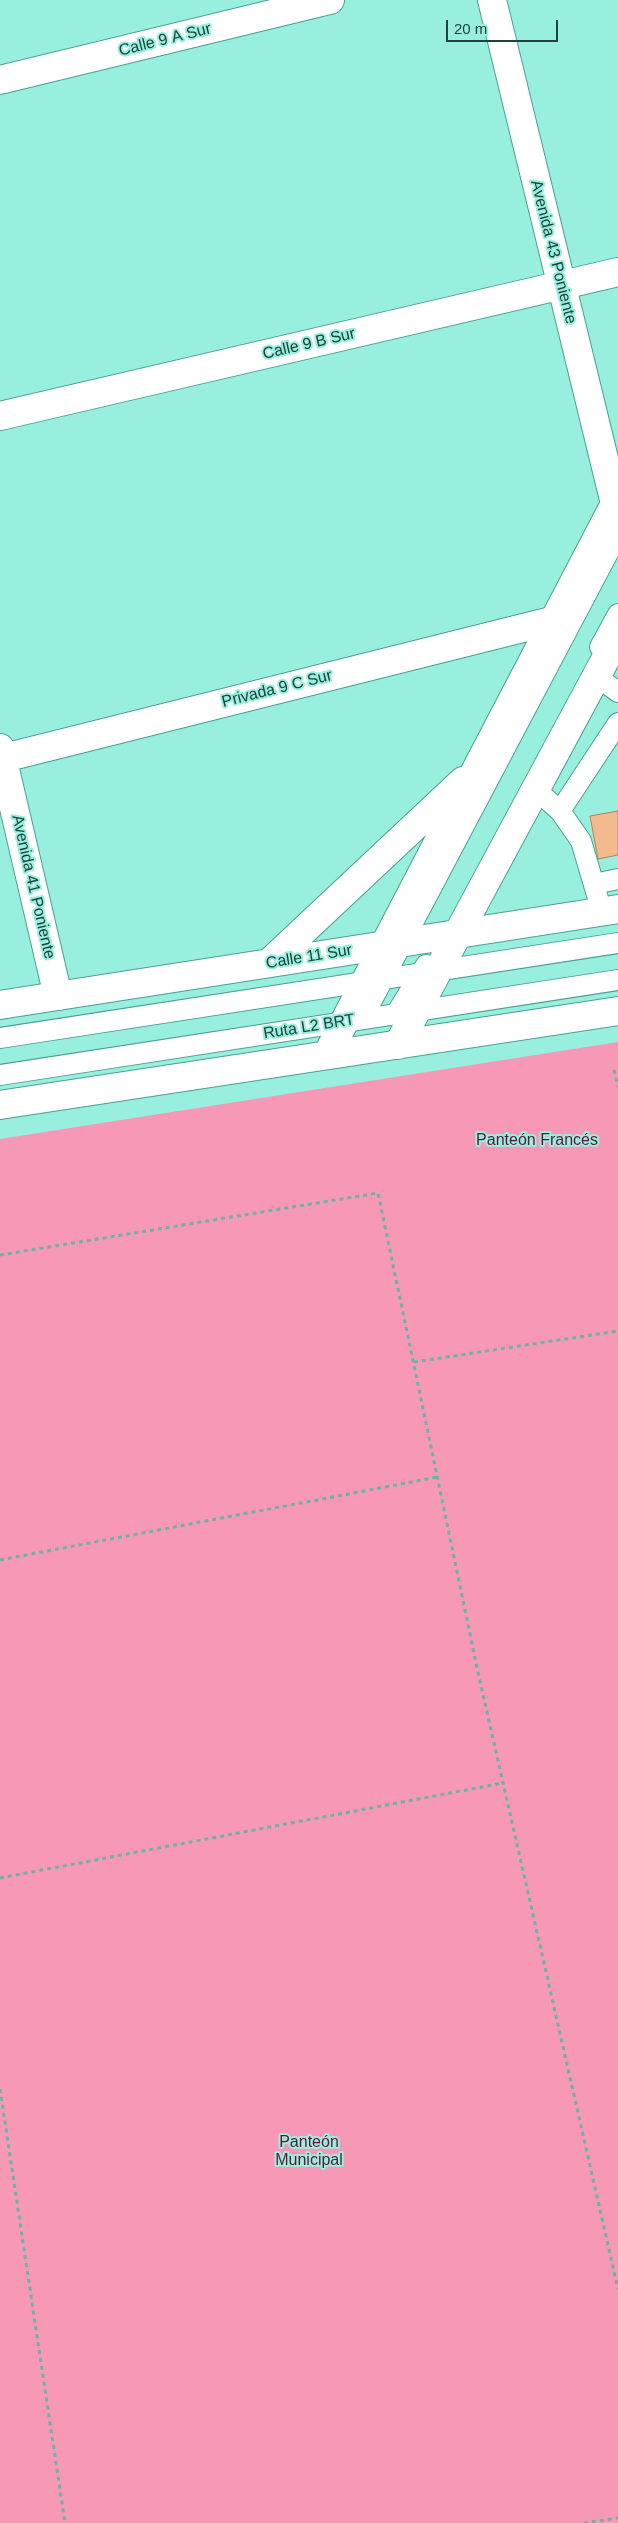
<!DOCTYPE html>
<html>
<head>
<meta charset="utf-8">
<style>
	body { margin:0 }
	#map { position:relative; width:618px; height:2523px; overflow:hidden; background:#98efdd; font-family:Arial,sans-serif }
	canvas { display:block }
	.scale { position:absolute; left:446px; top:20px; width:112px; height:22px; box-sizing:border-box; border:2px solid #1e433c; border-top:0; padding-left:6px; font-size:15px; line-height:18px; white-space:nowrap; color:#1e433c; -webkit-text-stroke:4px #98efdd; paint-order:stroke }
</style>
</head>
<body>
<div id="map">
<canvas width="618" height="2523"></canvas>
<div class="scale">20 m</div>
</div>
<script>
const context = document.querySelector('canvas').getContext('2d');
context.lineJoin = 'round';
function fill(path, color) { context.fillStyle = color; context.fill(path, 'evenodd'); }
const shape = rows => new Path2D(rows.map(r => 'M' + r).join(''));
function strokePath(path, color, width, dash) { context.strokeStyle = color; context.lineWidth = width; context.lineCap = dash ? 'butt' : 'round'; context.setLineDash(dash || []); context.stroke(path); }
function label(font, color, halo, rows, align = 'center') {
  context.font = font + ' Arial,sans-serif'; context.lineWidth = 4; context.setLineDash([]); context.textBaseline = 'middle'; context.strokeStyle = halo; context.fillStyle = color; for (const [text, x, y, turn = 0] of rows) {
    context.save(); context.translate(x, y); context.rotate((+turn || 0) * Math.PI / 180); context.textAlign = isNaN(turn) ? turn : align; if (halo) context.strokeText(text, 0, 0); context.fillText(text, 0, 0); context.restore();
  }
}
fill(shape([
	[618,1042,618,2523,0,2523,0,1139]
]), '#f898b7');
const building = shape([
	[618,811,618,855,598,859,590,816,618,811]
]);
fill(building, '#f3ba8e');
strokePath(building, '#b78257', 1);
const lane = shape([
	[600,647,618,614],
	[596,676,618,692],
	[536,790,560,811,581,841,602,912],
	[560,811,618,723],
	[594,884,618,879],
	[396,1014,426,965],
	[362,1019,618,534],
	[0,1038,618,943],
	[0,1075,618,980]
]);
const street = shape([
	[0,80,330,0],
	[0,416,618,272],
	[0,748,58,996],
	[0,759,555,620]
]);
const secondary = shape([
	[492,0,615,504]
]);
const primary = shape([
	[269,963,463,781],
	[0,1005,618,909],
	[398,1045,618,636],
	[327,1055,618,498],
	[0,1105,618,1011]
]);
strokePath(lane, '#49a090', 22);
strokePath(street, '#49a090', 30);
strokePath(secondary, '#49a090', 30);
strokePath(primary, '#49a090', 30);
strokePath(shape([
	[614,1070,618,1087],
	[0,1255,378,1193,479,1677,618,2289],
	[414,1362,618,1331],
	[0,1560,438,1477],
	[0,1878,503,1783],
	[0,2089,65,2523],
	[584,2523,618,2518]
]), '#6db2a4', 3, [4, 4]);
strokePath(lane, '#fff', 20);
strokePath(street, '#fff', 28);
strokePath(secondary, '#fff', 28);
strokePath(primary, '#fff', 28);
label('16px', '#1e433c', '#98efdd', [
	["Calle 9 A Sur",165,40,-14],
	["Avenida 43 Poniente",553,252,76],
	["Calle 9 B Sur",309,344,-13],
	["Privada 9 C Sur",277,689,-14],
	["Avenida 41 Poniente",33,887,77],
	["Calle 11 Sur",309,957,-9],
	["Ruta L2 BRT",309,1027,-9]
]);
label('16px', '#611535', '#98efdd', [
	["Panteón Francés",537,1141],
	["Panteón",309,2143],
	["Municipal",309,2161]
]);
</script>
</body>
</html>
